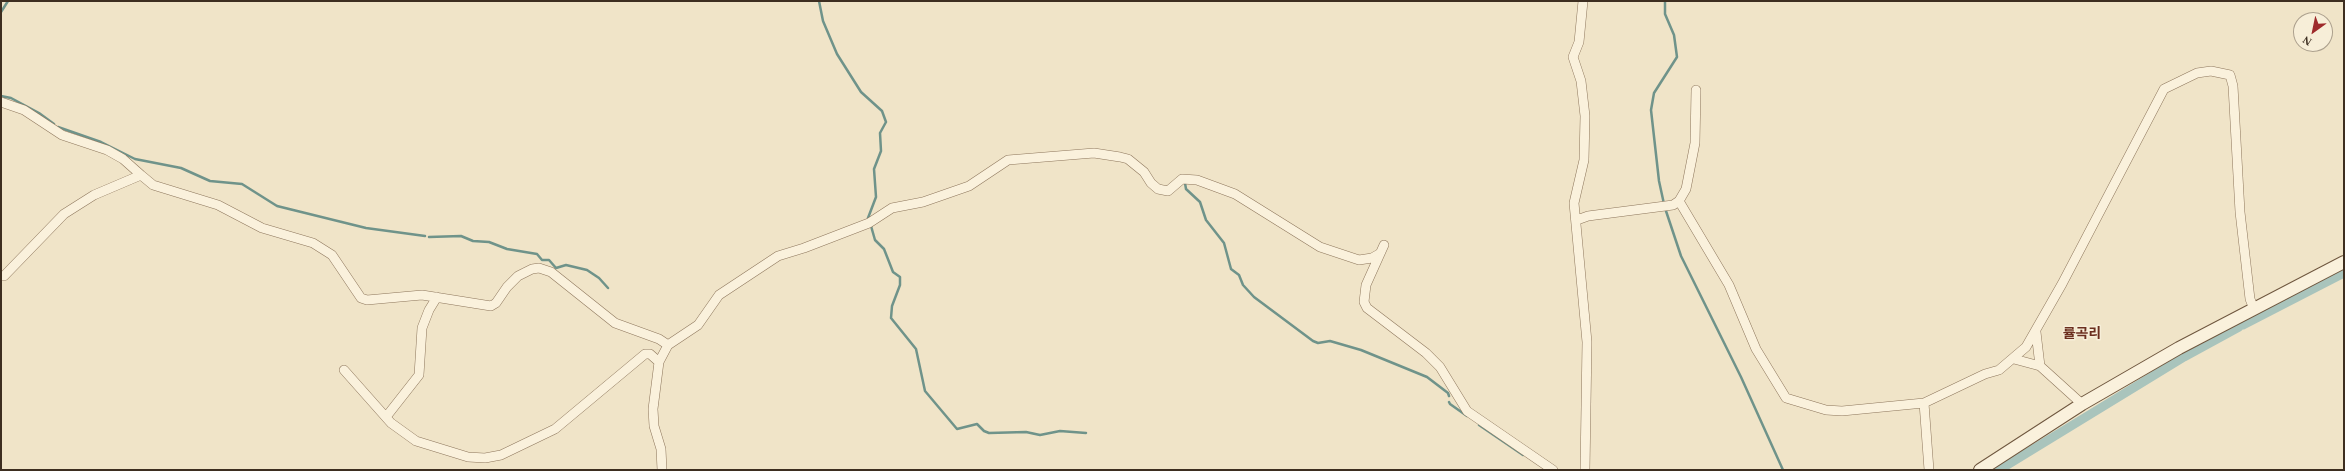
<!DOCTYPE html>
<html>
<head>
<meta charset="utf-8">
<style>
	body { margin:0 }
	#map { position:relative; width:2345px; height:471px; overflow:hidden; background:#f0e4c8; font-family:Georgia,serif }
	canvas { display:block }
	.frame { position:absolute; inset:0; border:2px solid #3d2e20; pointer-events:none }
	.north { position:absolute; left:2293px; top:12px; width:40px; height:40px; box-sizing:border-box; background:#f7eed8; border:1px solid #ada18e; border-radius:50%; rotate:213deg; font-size:11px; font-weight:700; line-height:16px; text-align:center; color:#3d2e20 }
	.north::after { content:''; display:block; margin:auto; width:14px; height:18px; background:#9e2a2b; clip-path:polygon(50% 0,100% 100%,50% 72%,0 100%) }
</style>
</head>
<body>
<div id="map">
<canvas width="2345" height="471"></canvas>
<div class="frame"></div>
<div class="north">N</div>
</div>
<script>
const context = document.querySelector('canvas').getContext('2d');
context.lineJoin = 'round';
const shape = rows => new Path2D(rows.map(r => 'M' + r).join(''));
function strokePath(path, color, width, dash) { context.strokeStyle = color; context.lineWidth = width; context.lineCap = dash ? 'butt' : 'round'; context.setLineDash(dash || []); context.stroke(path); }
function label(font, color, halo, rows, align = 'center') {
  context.font = font + ' Georgia,"Noto Sans KR",serif'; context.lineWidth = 3; context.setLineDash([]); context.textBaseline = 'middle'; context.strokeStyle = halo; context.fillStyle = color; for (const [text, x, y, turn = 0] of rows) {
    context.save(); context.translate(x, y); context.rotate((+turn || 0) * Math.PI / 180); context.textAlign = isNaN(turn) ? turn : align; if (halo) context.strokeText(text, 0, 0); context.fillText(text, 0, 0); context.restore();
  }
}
strokePath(shape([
	[819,1,823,21,837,54,861,92,882,111,886,122,880,133,881,151,874,169,876,197,868,218],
	[1,12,8,1],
	[1,96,11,98,39,113,54,124],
	[58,127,101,142,135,159,181,168,210,181,242,184,277,206,366,228,425,236],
	[1185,183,1186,189,1200,202,1206,220,1224,243,1231,269,1239,275,1243,285,1254,297,1313,341,1318,343,1330,341,1361,350,1427,377,1448,393,1449,396],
	[1664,204,1659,181,1651,110,1654,93,1677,57,1674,35,1665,14,1665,1],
	[1666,211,1681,256,1741,377,1783,470],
	[871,226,875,240,884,249,893,272,900,277,900,285,892,306,891,318,916,349,925,391,957,429,977,424,984,431,989,433,1026,432,1040,435,1060,431,1086,433],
	[429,237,461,236,473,241,489,242,507,249,537,254,542,260,549,260,556,268,566,265,587,270,599,278,608,288],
	[1449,402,1450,404,1467,416],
	[1479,425,1523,455]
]), '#6f938a', 2.5);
strokePath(shape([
	[2243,325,2344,273],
	[1999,470,2184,357,2239,327]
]), '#a9c4bc', 9);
const street = shape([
	[1583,1,1579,42,1573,57,1581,81,1585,116,1584,160,1574,203,1587,342,1585,470],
	[1,102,24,110,62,135,107,150,123,159,141,175],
	[1679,201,1729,285,1756,349,1786,398,1826,410,1842,411,1924,403],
	[1577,220,1588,216,1673,205,1679,201,1686,189,1695,143,1696,90],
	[1384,245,1366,285,1364,302,1367,308,1426,353,1440,367,1467,411,1553,470],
	[4,276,64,214,94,195,141,175,153,185,218,205,262,228,313,243,332,255,361,298,367,300,422,295,491,306,496,303,507,287,518,276,532,269,539,268,551,272,615,323,659,339,668,345],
	[2036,332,2040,366],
	[2014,359,2040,366,2082,404],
	[344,370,391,423,416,441,468,457,485,458,501,455,555,429,645,354,650,354,659,362],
	[386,417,419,375,422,328,429,310,437,297],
	[662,470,661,449,654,426,653,409,659,362,668,345,698,325,719,295,778,256,804,248,869,223,892,208,923,202,969,186,1008,160,1094,153,1120,157,1128,159,1144,172,1151,183,1158,189,1168,191,1182,179,1197,180,1235,194,1320,247,1359,260,1372,258,1379,254],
	[1929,470,1924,403,1985,374,1999,370,2026,347,2062,284,2164,89,2197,73,2211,71,2230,75,2233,86,2240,212,2250,299,2254,309]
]);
const secondary = shape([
	[1980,470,2082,404,2179,348,2344,262]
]);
strokePath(street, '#8d765c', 10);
strokePath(secondary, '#6f573f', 14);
strokePath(street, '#faf1dc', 9);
strokePath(secondary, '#faf1dc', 12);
label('bold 14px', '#6b2e1e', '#f7eed8', [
	["률곡리",2082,333]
]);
</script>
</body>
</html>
